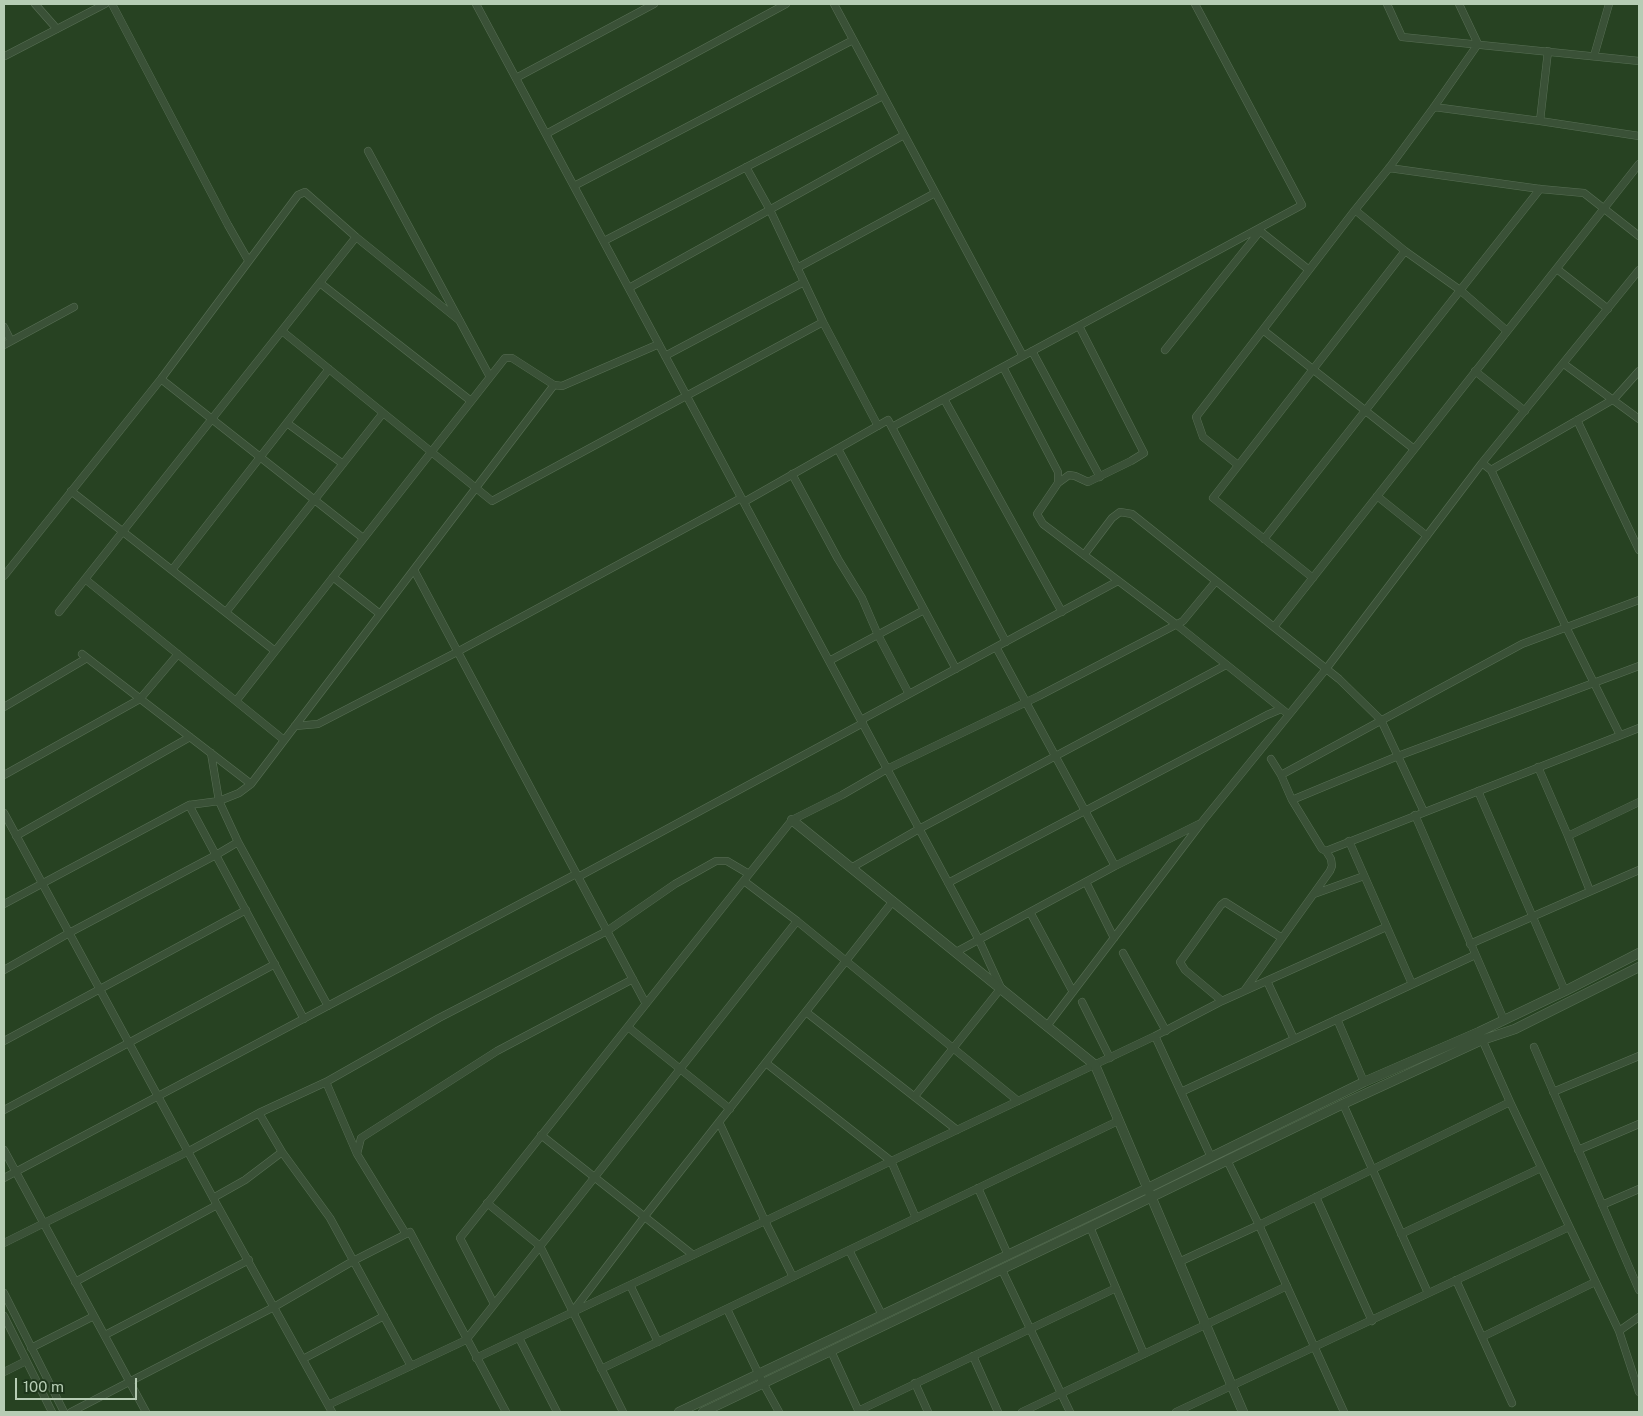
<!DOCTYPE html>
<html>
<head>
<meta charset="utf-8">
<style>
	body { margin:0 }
	#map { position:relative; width:1643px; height:1416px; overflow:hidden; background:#274222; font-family:"Public Sans",sans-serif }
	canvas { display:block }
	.frame { position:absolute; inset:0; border:5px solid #b6ccb4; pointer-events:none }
	.scale { position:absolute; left:15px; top:1378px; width:122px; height:22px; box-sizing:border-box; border:2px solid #b6ccb4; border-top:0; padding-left:6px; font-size:15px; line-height:18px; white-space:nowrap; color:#b6ccb4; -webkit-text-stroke:4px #1f371c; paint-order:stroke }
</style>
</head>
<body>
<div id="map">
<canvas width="1643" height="1416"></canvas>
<div class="frame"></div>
<div class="scale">100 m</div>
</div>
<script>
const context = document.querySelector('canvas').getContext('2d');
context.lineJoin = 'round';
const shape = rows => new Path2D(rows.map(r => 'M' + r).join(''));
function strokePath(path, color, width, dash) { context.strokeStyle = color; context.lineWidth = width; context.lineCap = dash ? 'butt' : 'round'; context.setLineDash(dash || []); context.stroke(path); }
const minor = shape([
	[35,4,57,29],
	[112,4,228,225,248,260],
	[476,4,979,940,1001,988,915,1096],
	[834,4,1023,356],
	[1387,4,1402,37,1639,61],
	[5,56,105,4],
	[1594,56,1609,4],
	[516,78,654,4],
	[1434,107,1540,121,1639,136],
	[1540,121,1548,51],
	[546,134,786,4],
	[368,151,490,377],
	[746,167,770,210,823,322,878,426],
	[1389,168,1540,189,1584,193,1639,236],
	[574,186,853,40],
	[1355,210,1405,251,1460,290,1507,331],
	[604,241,883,96],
	[797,268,935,193],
	[1557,269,1608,309],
	[320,283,471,401],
	[629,288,904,135],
	[4,327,11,341],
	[1263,330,1414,449],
	[282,331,492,501,823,322],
	[4,345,74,307],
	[1165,350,1260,231,1309,270],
	[1032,351,1100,477],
	[665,356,804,282],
	[1564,364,1639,419],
	[1003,367,1058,472,1058,483,1037,514,1043,524,1177,625,1288,714],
	[1475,371,1525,411],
	[161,379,363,538],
	[944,399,1062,612],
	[1577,420,1639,550],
	[287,423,343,464],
	[892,427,1302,205,1195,4],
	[838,449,956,669],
	[1482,463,1491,470,1566,627,1620,735],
	[1238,465,1203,437,1196,417,1355,210,1389,168,1434,107,1478,44,1459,4],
	[1491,470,1614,399,1639,371],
	[792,474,838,559,862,598,878,635,909,694],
	[1058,483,1069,475,1075,476,1088,482,1131,461,1144,453,1079,326],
	[71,491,275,651],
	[1377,496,1427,536],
	[744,502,888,420,1006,642],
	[1264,539,1540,189],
	[1084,555,1112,518,1120,512,1132,514,1339,679,1381,720,1424,812],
	[172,570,329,369],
	[414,570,646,1004],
	[4,576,161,379,298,195,305,192,356,237,460,321],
	[333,577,380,614],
	[1313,578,1213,498,1405,251],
	[85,579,284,740],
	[59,612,356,237],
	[226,612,383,413],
	[1274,627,1639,164],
	[996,647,1115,866],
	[82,654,251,784],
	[829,661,924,610],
	[236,701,505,358,512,358,554,385,562,386,659,344],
	[4,707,87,658],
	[861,720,1118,581],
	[295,726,318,724,457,652,741,498],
	[211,753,219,801,238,842,328,1006],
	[1271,759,1281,775,1292,800,1322,849,1326,851,1639,728],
	[1538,767,1568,836,1639,802],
	[4,775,140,699,178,654],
	[1281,775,1522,644,1639,600],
	[1478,791,1565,991],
	[1292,800,1398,756,1639,666],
	[189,805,304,1019],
	[4,813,217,1205,332,1412],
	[1415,815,1504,1020],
	[16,836,190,737],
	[1568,836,1590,891],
	[1349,841,1412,984],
	[851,868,919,829,1226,665],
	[578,877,863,723],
	[744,881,797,921,1018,1101],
	[1086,882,1114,938],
	[948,883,1267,715,1281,709],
	[1314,894,1364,876],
	[4,904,189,805,219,801,239,793,251,784,554,385],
	[1030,912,1073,992],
	[1470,944,1639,870],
	[956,952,1115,866,1199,824],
	[1123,953,1166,1031],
	[4,970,69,933,216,855,238,842],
	[1267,981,1294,1039],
	[1244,991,1330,871,1332,866,1331,859,1326,851],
	[1222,1001,1185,970,1180,962,1221,905,1225,902,1282,938],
	[1082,1002,1110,1058],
	[806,1012,957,1130],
	[1337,1019,1364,1082],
	[1047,1026,1202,822,1326,669,1482,463,1639,270],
	[628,1027,730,1109],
	[1155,1036,1211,1157],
	[1481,1037,1510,1102,1619,1331,1639,1392],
	[4,1041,246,910],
	[1534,1047,1639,1290],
	[766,1063,891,1161,916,1218],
	[326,1082,357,1154],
	[1181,1092,1475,955],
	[1553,1092,1639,1056],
	[1343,1104,1428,1293],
	[4,1110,275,964],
	[259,1113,282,1152,330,1218,411,1366],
	[719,1122,765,1221,793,1277],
	[541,1135,693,1255],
	[4,1150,146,1412],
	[1578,1150,1639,1124],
	[1227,1160,1259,1225,1344,1412],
	[4,1178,576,874],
	[978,1188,1008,1255],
	[1316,1197,1372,1321],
	[213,1198,245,1180,282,1152],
	[487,1203,540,1246,623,1412],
	[1602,1205,1639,1189],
	[1090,1227,1144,1354],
	[406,1234,357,1154,361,1138,497,1051,633,979],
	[1401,1234,1541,1168],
	[4,1243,189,1151,259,1113,326,1082,439,1018,607,931,675,884,716,861,727,861,749,874],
	[849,1250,882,1315],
	[1179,1262,1259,1225,1510,1102],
	[1002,1270,1070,1412],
	[1456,1280,1512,1403],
	[75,1282,217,1205],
	[630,1285,658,1342],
	[4,1293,64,1412],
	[494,1304,460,1238,792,820,842,795,887,769,1039,696,1183,621,1216,581],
	[727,1309,763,1383,779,1412],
	[573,1311,645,1216,893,901],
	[4,1316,52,1412],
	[1619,1331,1639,1317],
	[105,1335,249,1260],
	[1482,1337,1595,1282],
	[519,1338,557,1412],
	[31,1348,94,1316],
	[831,1351,859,1412],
	[973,1356,998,1412],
	[476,1358,1155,1036,1222,1001,1386,927],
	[303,1359,384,1316],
	[601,1369,1118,1121],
	[4,1372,26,1361],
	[915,1383,928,1412],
	[328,1405,466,1340,797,921],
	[858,1411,1116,1288],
	[71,1412,274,1307,353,1261,410,1232,506,1412],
	[1022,1412,1287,1286],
	[1176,1412,1569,1227]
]);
const tertiary = shape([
	[792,820,1095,1065,1243,1412],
	[679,1412,1148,1188,1364,1082,1479,1032,1565,991,1639,953],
	[703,1412,1090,1227,1343,1104,1482,1040,1515,1029,1639,967]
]);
strokePath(minor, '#586f55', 8);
strokePath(tertiary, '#586f55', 10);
strokePath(minor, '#3a5137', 7);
strokePath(tertiary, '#3a5137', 9);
</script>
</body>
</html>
